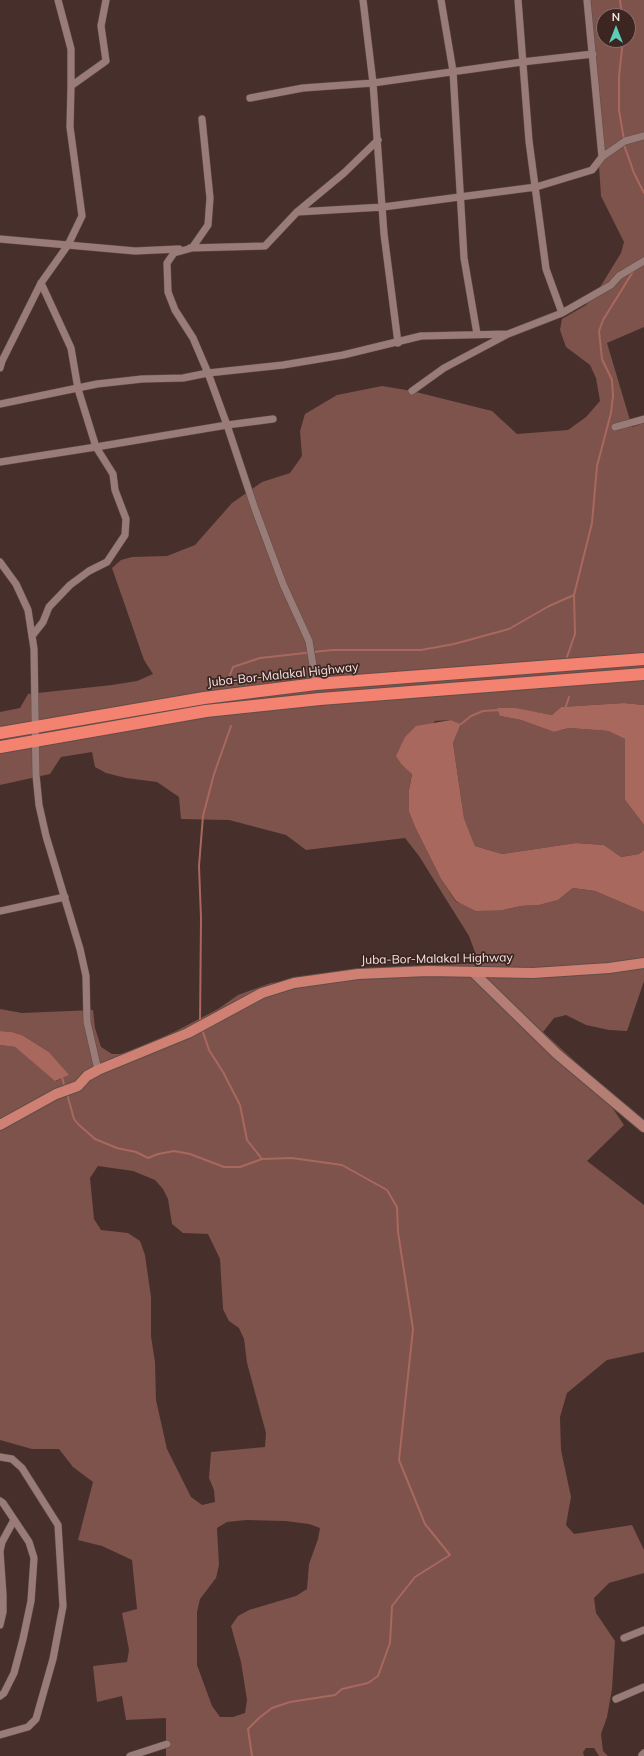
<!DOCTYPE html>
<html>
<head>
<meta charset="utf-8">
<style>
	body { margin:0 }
	#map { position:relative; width:644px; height:1756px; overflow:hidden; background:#472f2b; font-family:Mulish,sans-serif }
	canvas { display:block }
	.north { position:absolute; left:596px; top:8px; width:40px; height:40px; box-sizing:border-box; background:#3d2521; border:1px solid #87726f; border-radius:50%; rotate:0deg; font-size:11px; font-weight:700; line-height:16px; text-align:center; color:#f6e6e3 }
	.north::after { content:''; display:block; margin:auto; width:14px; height:18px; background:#5cceba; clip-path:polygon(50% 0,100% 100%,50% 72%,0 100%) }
</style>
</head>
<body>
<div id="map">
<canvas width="644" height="1756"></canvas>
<div class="north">N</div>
</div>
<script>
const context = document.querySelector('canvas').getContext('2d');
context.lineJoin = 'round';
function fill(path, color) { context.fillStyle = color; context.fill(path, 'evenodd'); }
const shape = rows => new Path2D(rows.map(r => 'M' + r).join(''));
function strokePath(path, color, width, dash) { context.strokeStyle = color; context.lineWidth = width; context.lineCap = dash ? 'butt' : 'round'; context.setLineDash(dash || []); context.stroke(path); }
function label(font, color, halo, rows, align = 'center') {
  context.font = font + ' Mulish,sans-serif'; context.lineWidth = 3.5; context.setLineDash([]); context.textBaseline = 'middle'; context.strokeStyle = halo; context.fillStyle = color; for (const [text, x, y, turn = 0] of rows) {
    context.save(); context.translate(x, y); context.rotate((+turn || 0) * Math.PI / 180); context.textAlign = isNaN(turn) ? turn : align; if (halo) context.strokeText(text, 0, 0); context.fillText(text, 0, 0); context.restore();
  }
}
fill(shape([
	[588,0,644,0,644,327,607,343,632,427,644,423,644,705,624,703,561,707,552,715,535,712,500,716,521,720,554,732,569,728,608,731,625,739,625,800,644,825,644,850,639,854,621,857,604,845,576,843,502,854,475,846,464,818,453,743,461,724,451,720,435,721,402,765,412,773,409,790,416,829,441,879,456,902,503,910,521,906,539,905,558,900,573,888,595,891,644,912,644,981,627,1031,609,1030,586,1025,566,1015,554,1018,543,1032,591,1076,624,1125,587,1161,644,1205,644,1352,607,1360,567,1393,560,1417,561,1450,571,1497,566,1525,574,1534,632,1525,644,1550,644,1573,609,1583,594,1598,596,1613,615,1641,612,1689,607,1717,601,1734,603,1751,608,1756,599,1756,594,1748,586,1748,583,1752,584,1756,166,1756,166,1718,126,1720,122,1696,97,1702,93,1666,127,1662,129,1650,122,1613,137,1609,132,1560,102,1546,78,1540,93,1482,73,1467,59,1449,32,1449,0,1440,0,1045,15,1047,56,1081,68,1075,49,1052,22,1035,12,1032,0,1031,0,1009,22,1013,93,1010,95,1028,101,1047,112,1054,120,1054,136,1049,176,1031,218,1009,238,995,271,983,366,969,479,963,469,936,419,856,405,838,306,850,286,835,229,820,181,819,179,797,157,782,126,778,106,773,95,767,92,752,61,757,50,774,0,785,0,712,20,708,28,694,112,685,137,681,153,674,144,660,112,568,121,560,132,557,167,556,195,545,232,503,262,482,290,473,302,456,300,431,305,414,337,395,382,386,412,391,492,411,517,434,568,430,586,417,600,401,596,378,590,365,566,347,560,330,562,319,586,305,602,284,621,253,624,242,601,196],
	[604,16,628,16,628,40,604,40],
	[98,1166,133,1171,155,1180,163,1189,168,1199,172,1224,183,1233,208,1234,220,1259,223,1309,229,1321,239,1328,244,1339,247,1363,266,1433,265,1447,211,1452,209,1478,214,1490,215,1502,202,1505,191,1497,167,1449,156,1400,155,1362,151,1336,151,1297,145,1255,140,1241,128,1233,101,1230,94,1219,90,1178],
	[246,1520,285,1521,309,1524,320,1528,318,1539,309,1564,307,1589,296,1596,249,1610,238,1616,231,1626,241,1662,247,1700,245,1713,233,1717,220,1717,212,1706,197,1665,197,1612,200,1599,216,1578,219,1565,217,1528,227,1522]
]), '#7d534c');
fill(shape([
	[624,703,644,705,644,825,625,800,625,739,608,731,569,728,554,732,521,720,500,716,497,708,515,708,552,715,561,707],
	[451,720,461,724,453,743,464,818,475,846,502,854,576,843,604,845,621,857,639,854,644,850,644,912,595,891,573,888,558,900,539,905,521,906,503,910,476,911,456,901,441,879,416,829,409,811,409,790,412,774,402,765,396,756,405,737,416,726],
	[0,1031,12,1032,22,1035,49,1052,69,1075,55,1081,15,1047,0,1045]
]), '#a9685d');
strokePath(shape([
	[620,0,622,16],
	[623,40,619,76,619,110,624,140],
	[624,145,634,173,644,193],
	[567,657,575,634,574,595,592,523,597,466,611,413,613,396,612,380,602,359,599,331,603,320,634,270],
	[226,685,233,667,260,658,332,650,421,650,454,644,509,629,549,606,574,595],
	[565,709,569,697],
	[461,724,471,716,483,711,500,710],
	[200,1023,201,918,199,866,203,816,214,774,231,726],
	[202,1029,209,1050,223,1072,240,1105,247,1140,262,1159],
	[62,1077,65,1088],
	[67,1094,74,1119,78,1124,95,1139,117,1148,136,1152,148,1158,158,1154,174,1151,190,1154,224,1167,240,1167,262,1159,292,1158,342,1165,387,1190,397,1207,398,1232,413,1329,399,1460,425,1524,450,1555,415,1577,392,1606,390,1643,378,1676,368,1683,342,1689,335,1695,290,1702,272,1708,259,1718,248,1729,252,1756]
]), '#a9685d', 2);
const street = shape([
	[58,0,71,49,71,86],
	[363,0,373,83,384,234,398,343],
	[441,0,453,71,464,258,477,334],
	[518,0,529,141,546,269,562,313],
	[250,98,303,88,373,83,522,62,593,54],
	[602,157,625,141,644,136],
	[297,212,383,207,536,187,592,170,602,157,587,0],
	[0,239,135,251,179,249],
	[190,248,265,246,297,212,344,173,378,140],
	[0,368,2,361,41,283,68,245,82,216,70,127,71,86,106,61,101,26,106,0],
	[412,391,444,368,508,334],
	[0,404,97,384,142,379,183,378,208,373,193,338,175,310,168,292,167,263,174,253,192,248,208,225,210,198,202,119],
	[273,419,227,425,255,509,283,584,309,641,316,684],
	[615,427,644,419],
	[0,462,96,447,78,389,71,348,41,283],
	[0,562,16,584,28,610,34,649,36,775,39,805,46,836,80,949,86,976,87,1022,98,1070],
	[32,636,43,622,49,607,70,585,89,571,107,562,125,535,126,519,115,490,113,474,96,447,227,425,208,373,283,365,343,355,421,336,508,334,562,313,611,285,619,276,644,261],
	[0,911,65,897],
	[0,1457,12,1459,22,1468,58,1525,63,1606,53,1659,36,1719,28,1727,0,1735],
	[0,1501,3,1503,29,1542,34,1558,31,1601,23,1639,14,1673,4,1693,0,1696],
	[0,1551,2,1542,14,1520],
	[0,1552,3,1595,3,1612,0,1625],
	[624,1638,644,1630],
	[616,1699,644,1687],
	[642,1755,644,1753],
	[130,1756,167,1744]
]);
const secondary = shape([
	[473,972,557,1054,644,1127]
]);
const primary = shape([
	[0,1125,56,1094,78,1086,87,1076,98,1070,188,1033,262,993,294,983,358,974,428,971,533,973,609,968,644,963]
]);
const highway = shape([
	[0,733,204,698,316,684,644,659],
	[0,747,206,711,320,699,644,674]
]);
strokePath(street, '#614d49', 8);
strokePath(secondary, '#614d49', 12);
strokePath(primary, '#614d49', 12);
strokePath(highway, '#614d49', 14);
strokePath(street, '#997c77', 7);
strokePath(secondary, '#b47e75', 10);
strokePath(primary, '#cf8073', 10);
strokePath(highway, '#f38270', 12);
label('12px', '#f6e6e3', '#3d2521', [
	["Juba-Bor-Malakal Highway",283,675,-6],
	["Juba-Bor-Malakal Highway",437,959,-1]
]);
</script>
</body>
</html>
